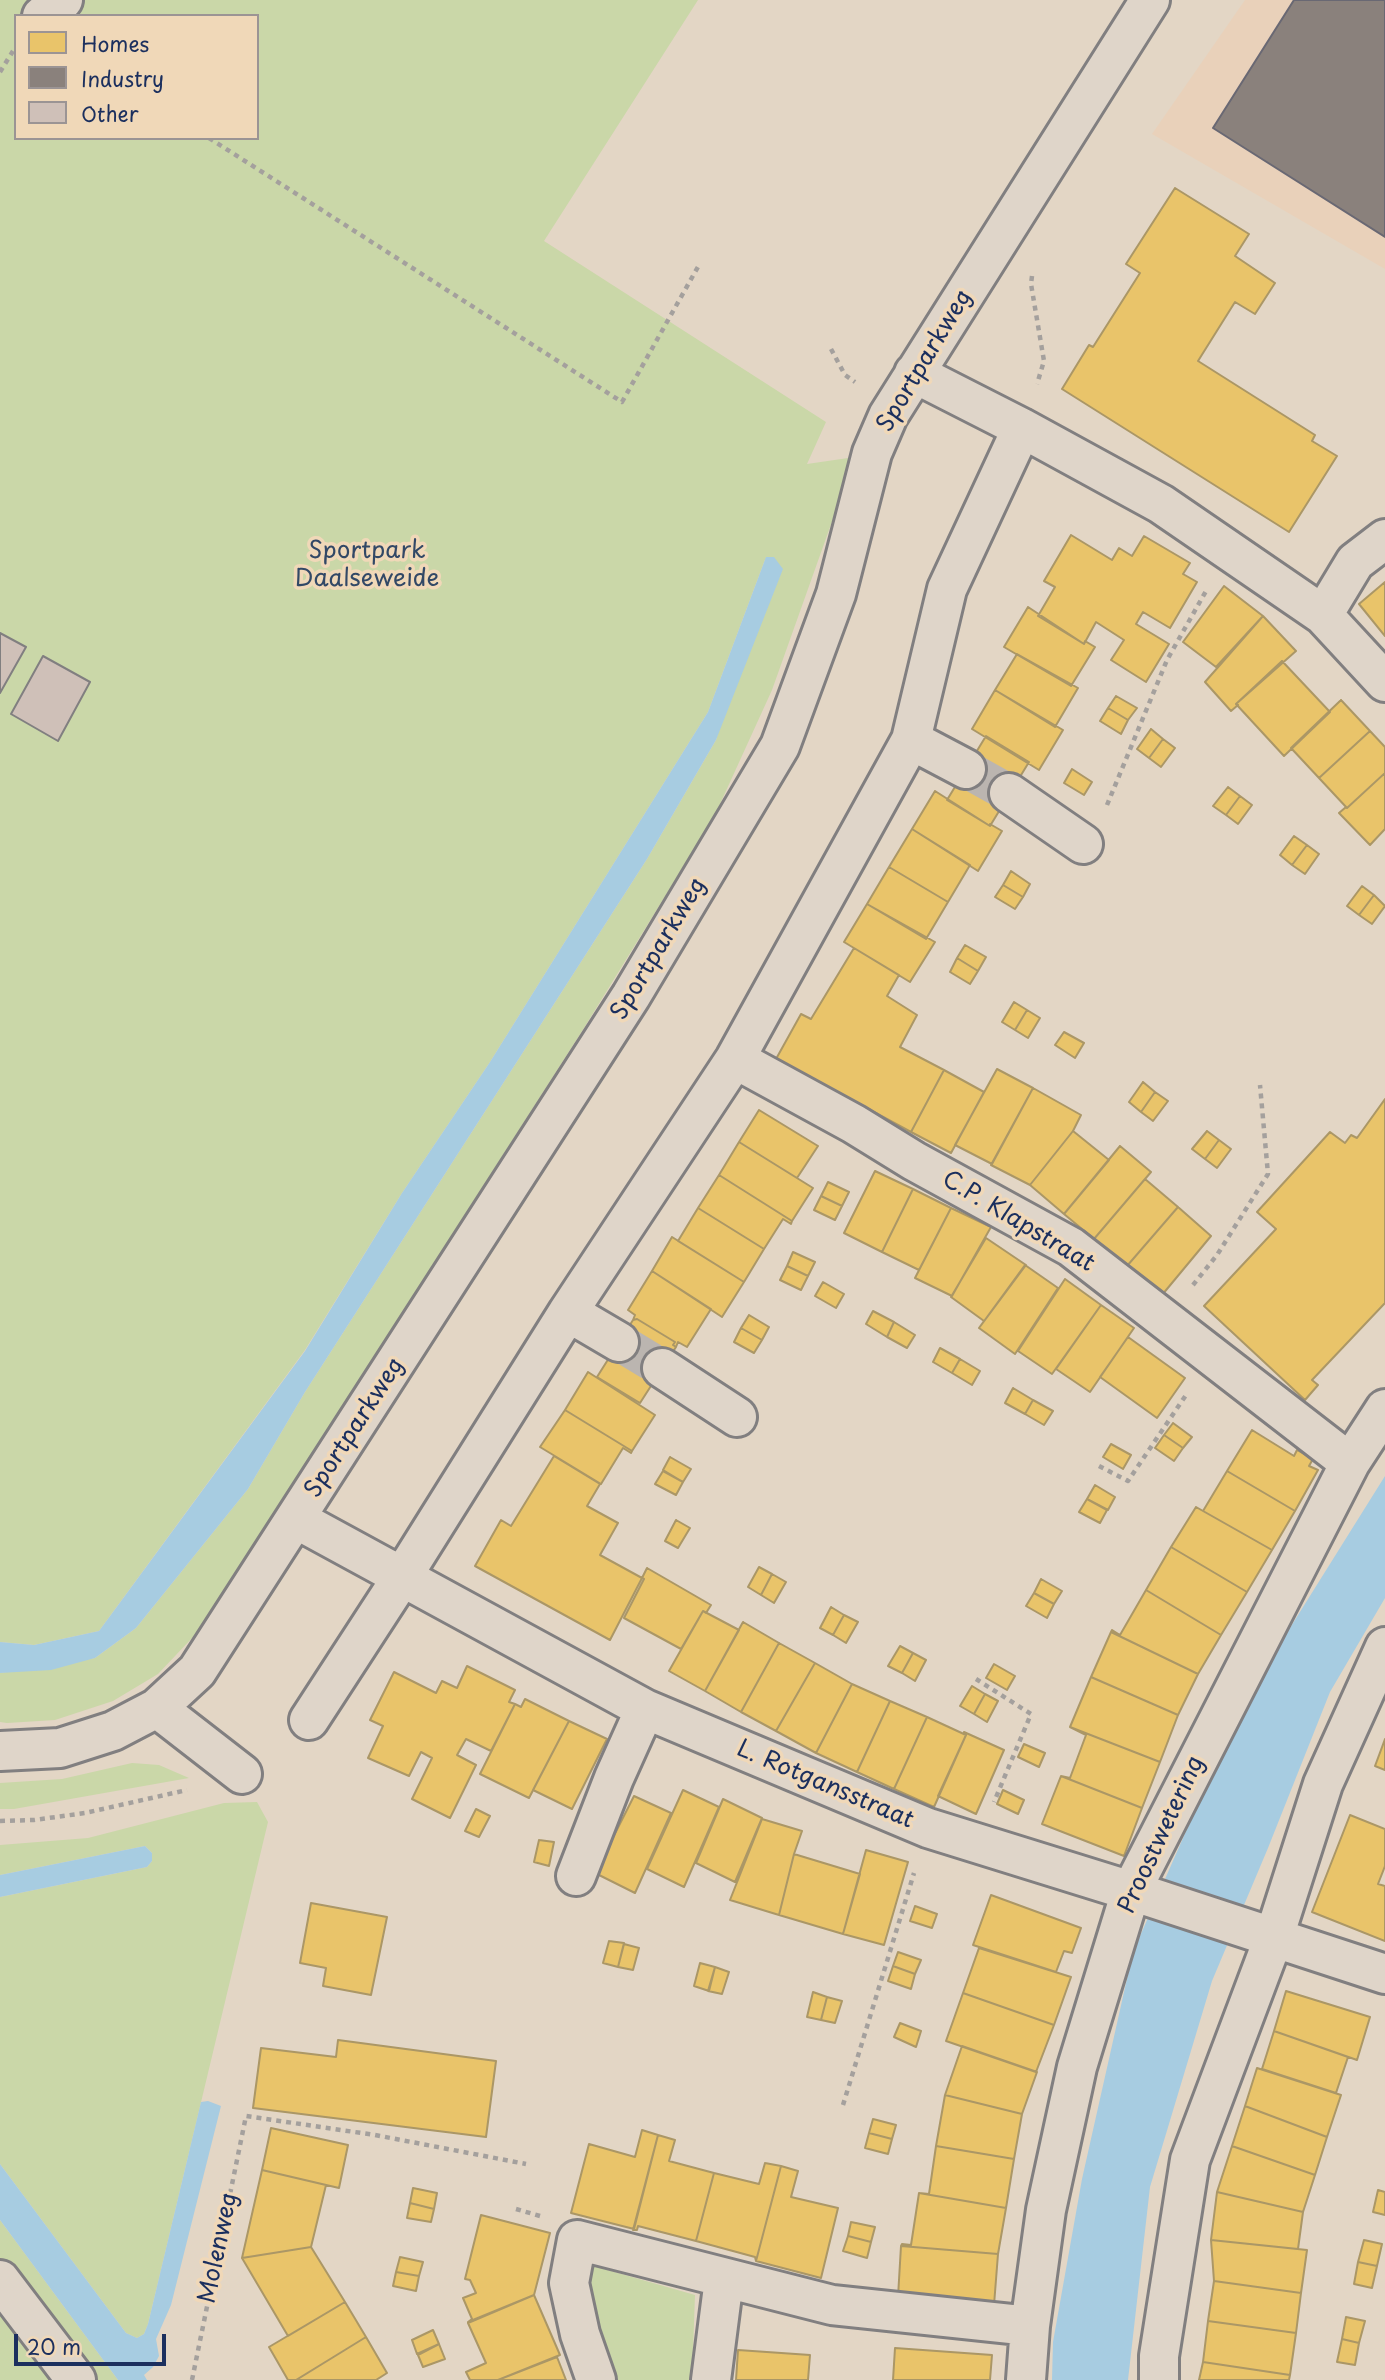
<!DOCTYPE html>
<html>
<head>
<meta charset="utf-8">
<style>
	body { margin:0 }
	#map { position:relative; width:1385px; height:2380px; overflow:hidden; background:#e3d6c5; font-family:"Playpen Sans",sans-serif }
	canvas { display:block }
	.legend { position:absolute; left:14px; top:14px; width:245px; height:126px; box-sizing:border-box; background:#f0d8b8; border:2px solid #9b9494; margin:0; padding:9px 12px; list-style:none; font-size:21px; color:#1b2f5e }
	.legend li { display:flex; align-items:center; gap:14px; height:35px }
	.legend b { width:35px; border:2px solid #9b9494 }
	.scale { position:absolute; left:14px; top:2334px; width:152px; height:32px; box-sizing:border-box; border:4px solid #1b2f5e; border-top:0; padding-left:9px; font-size:21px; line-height:24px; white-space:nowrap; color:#1b2f5e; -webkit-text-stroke:5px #f0d8b8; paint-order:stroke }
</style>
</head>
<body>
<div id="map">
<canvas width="1385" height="2380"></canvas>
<ul class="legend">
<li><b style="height:19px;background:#e9c46a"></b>Homes</li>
<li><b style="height:19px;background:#8a817c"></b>Industry</li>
<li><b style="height:19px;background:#cfc0b8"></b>Other</li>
</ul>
<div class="scale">20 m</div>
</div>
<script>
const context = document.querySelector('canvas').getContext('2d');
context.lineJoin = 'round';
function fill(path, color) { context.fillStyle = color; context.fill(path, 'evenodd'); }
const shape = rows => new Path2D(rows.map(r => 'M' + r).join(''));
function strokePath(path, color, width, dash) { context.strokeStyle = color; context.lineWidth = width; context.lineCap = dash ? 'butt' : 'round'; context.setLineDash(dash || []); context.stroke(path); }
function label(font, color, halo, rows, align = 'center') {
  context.font = font + ' "Playpen Sans",sans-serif'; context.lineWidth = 7; context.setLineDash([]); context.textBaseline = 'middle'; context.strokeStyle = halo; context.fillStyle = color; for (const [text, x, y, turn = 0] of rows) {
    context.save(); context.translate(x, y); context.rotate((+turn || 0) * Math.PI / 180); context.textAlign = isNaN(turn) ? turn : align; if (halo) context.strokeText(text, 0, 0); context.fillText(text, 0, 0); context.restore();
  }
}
fill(shape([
	[1245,0,1385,0,1385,269,1152,134]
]), '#e9d1ba');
fill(shape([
	[0,0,698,0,544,241,826,422,807,464,855,457,772,690,715,815,584,1028,224,1592,193,1637,158,1674,113,1701,55,1720,7,1723,0,1722,0,1673,95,1658,136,1628,248,1489,305,1392,647,859,716,740,766,557,708,712,490,1062,402,1193,305,1350,99,1631,34,1645,0,1642],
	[16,16,257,16,257,138,16,138],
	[132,1763,159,1765,189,1778,14,1809,0,1809,0,1783,62,1779],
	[257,1802,268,1822,148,2324,144,2334,137,2338,126,2333,0,2164,0,1897,147,1867,152,1861,152,1853,145,1846,0,1875,0,1845,88,1838,224,1803],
	[0,2220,118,2380,98,2380,5,2268,0,2261],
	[590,2265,695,2295,692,2380,616,2380,604,2352,592,2313],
	[0,2315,50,2380,0,2380]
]), '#cad7a8');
fill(shape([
	[766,557,774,557,783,569,716,740,647,859,305,1392,248,1489,136,1628,95,1658,51,1670,0,1673,0,1642,34,1645,99,1631,305,1351,402,1193,490,1062,708,712],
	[1385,1476,1385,1598,1330,1692,1268,1848,1212,1981,1150,2187,1128,2380,1052,2380,1053,2342,1082,2179,1133,1952,1194,1813,1273,1655],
	[145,1846,152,1853,152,1861,147,1867,0,1897,0,1875],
	[208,2101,221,2106,171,2305,156,2339,159,2356,153,2367,144,2375,147,2380,118,2380,0,2220,0,2164,126,2333,137,2338,144,2334,148,2324,201,2102]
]), '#a7cce1');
const homes = shape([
	[1175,188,1249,234,1235,256,1275,283,1255,314,1235,302,1198,361,1315,435,1312,441,1337,456,1289,532,1062,389,1089,345,1093,347,1140,273,1126,264,1175,188],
	[1071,535,1112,560,1119,548,1132,556,1144,536,1190,563,1183,574,1197,582,1170,628,1143,612,1136,624,1169,644,1146,682,1111,660,1124,640,1096,622,1084,644,1038,616,1055,587,1044,581,1071,535],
	[1385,582,1385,636,1359,604,1385,582],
	[1224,586,1263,616,1216,667,1183,642,1224,586],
	[1028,607,1084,644,1085,641,1095,647,1071,686,1004,647,1028,607],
	[1263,616,1296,651,1236,704,1238,705,1231,711,1205,682,1263,616],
	[1017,654,1078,688,1055,727,995,690,1017,654],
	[1282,661,1330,712,1284,756,1236,704,1282,661],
	[995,690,1063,730,1039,770,972,729,995,690],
	[1116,696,1137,708,1128,720,1108,708,1116,696],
	[1341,700,1370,731,1319,778,1291,748,1341,700],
	[1108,708,1128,720,1121,734,1100,721,1108,708],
	[1151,729,1163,739,1149,758,1137,749,1151,729],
	[1370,731,1385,747,1385,773,1347,808,1319,778,1370,731],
	[986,736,1029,762,990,826,947,800,986,736],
	[1163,739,1175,748,1161,767,1149,758,1163,739],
	[1072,769,1092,782,1084,795,1064,783,1072,769],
	[1385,773,1385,829,1370,845,1339,813,1346,807,1347,808,1385,773],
	[1228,787,1240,796,1226,815,1213,806,1228,787],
	[935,791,990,826,990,824,1002,831,978,871,912,829,935,791],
	[1240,796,1252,805,1238,824,1226,815,1240,796],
	[912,829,970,865,948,902,889,867,912,829],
	[1294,836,1307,845,1292,865,1280,855,1294,836],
	[1307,845,1319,854,1305,874,1292,865,1307,845],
	[889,867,948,902,926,939,867,904,889,867],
	[1011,871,1030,884,1023,897,1003,885,1011,871],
	[1003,885,1023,897,1015,909,995,897,1003,885],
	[1362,886,1374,895,1359,915,1347,906,1362,886],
	[1374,895,1385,906,1372,924,1359,915,1374,895],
	[867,904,935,942,910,982,844,942,867,904],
	[965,945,986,957,978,971,957,958,965,945],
	[854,948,899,975,887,996,917,1015,900,1047,944,1070,911,1132,776,1059,801,1014,811,1019,854,948],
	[957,958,978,971,970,984,950,972,957,958],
	[1014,1002,1027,1010,1015,1030,1002,1022,1014,1002],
	[1027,1010,1040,1018,1028,1038,1015,1030,1027,1010],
	[1064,1032,1084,1043,1075,1058,1055,1045,1064,1032],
	[997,1069,1033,1088,992,1164,955,1145,997,1069],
	[944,1070,984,1092,951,1153,911,1132,944,1070],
	[1143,1082,1155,1092,1141,1112,1129,1102,1143,1082],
	[1033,1088,1081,1115,1073,1131,1030,1185,991,1165,1033,1088],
	[1155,1092,1168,1101,1153,1121,1141,1112,1155,1092],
	[1385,1099,1385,1303,1312,1380,1318,1385,1305,1400,1204,1306,1276,1229,1257,1212,1330,1132,1345,1143,1351,1135,1357,1138,1385,1099],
	[759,1110,818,1146,797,1178,739,1142,759,1110],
	[1073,1131,1109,1160,1064,1214,1030,1185,1073,1131],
	[1207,1131,1219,1140,1205,1159,1192,1149,1207,1131],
	[1219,1140,1231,1149,1217,1168,1205,1159,1219,1140],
	[739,1142,813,1188,792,1221,719,1175,739,1142],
	[1120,1146,1151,1172,1094,1239,1064,1214,1120,1146],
	[875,1171,913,1189,882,1252,844,1233,875,1171],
	[719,1175,792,1221,791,1224,783,1219,764,1249,698,1208,719,1175],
	[1145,1179,1178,1207,1127,1266,1094,1239,1145,1179],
	[828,1182,849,1192,842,1206,821,1196,828,1182],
	[913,1189,951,1208,919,1270,882,1252,913,1189],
	[821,1196,842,1206,835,1220,814,1210,821,1196],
	[1178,1207,1211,1236,1162,1295,1127,1266,1178,1207],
	[698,1208,764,1249,744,1282,678,1241,698,1208],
	[951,1208,991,1227,952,1296,915,1278,951,1208],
	[672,1237,744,1282,722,1317,652,1271,672,1237],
	[986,1238,1026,1265,979,1328,984,1321,951,1297,986,1238],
	[793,1252,815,1262,808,1276,787,1266,793,1252],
	[1025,1265,1058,1288,1015,1354,979,1328,1025,1265],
	[787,1266,808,1276,801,1290,780,1280,787,1266],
	[652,1271,711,1309,687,1347,678,1342,676,1347,673,1345,675,1342,637,1319,633,1320,635,1315,628,1310,652,1271],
	[1065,1279,1101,1305,1052,1374,1018,1351,1065,1279],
	[823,1282,844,1294,836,1308,815,1296,823,1282],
	[1101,1305,1134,1328,1090,1392,1056,1369,1101,1305],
	[873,1311,894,1322,887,1337,866,1324,873,1311],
	[749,1315,769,1327,762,1340,741,1328,749,1315],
	[637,1319,675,1342,673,1345,676,1347,640,1403,597,1377,633,1320,637,1319],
	[894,1322,915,1335,907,1348,887,1337,894,1322],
	[741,1328,762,1340,754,1353,734,1342,741,1328],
	[1128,1337,1185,1378,1157,1418,1100,1377,1128,1337],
	[940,1348,960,1359,952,1373,933,1362,940,1348],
	[960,1359,980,1371,972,1385,952,1373,960,1359],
	[588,1372,655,1415,632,1451,565,1410,588,1372],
	[1013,1388,1033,1400,1025,1414,1005,1403,1013,1388],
	[1033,1400,1053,1411,1044,1425,1025,1414,1033,1400],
	[565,1410,632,1451,631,1453,623,1448,601,1484,540,1447,565,1410],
	[1173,1423,1192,1437,1183,1448,1164,1435,1173,1423],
	[1252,1430,1294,1456,1297,1450,1313,1459,1309,1466,1318,1470,1295,1511,1227,1471,1252,1430],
	[1164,1435,1183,1448,1174,1461,1155,1448,1164,1435],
	[1111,1444,1131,1455,1123,1469,1103,1457,1111,1444],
	[554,1456,600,1484,587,1506,618,1523,600,1555,642,1578,610,1640,475,1566,501,1520,511,1526,554,1456],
	[670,1457,691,1469,683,1482,663,1470,670,1457],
	[663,1471,683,1482,676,1495,655,1484,663,1471],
	[1227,1471,1295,1511,1272,1550,1203,1511,1227,1471],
	[1095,1485,1115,1497,1108,1510,1087,1499,1095,1485],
	[1087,1499,1107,1510,1100,1523,1079,1512,1087,1499],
	[1196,1507,1272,1550,1247,1592,1171,1547,1196,1507],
	[676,1520,690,1528,678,1548,665,1541,676,1520],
	[1171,1547,1247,1592,1221,1635,1146,1590,1171,1547],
	[759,1567,772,1574,761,1595,748,1587,759,1567],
	[647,1568,711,1605,706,1613,703,1611,681,1649,624,1618,644,1579,642,1578,647,1568],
	[772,1574,786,1582,774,1603,761,1595,772,1574],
	[1041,1579,1062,1591,1054,1604,1034,1593,1041,1579],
	[1146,1590,1221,1635,1198,1674,1111,1632,1112,1630,1120,1635,1146,1590],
	[1034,1593,1054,1604,1047,1618,1026,1606,1034,1593],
	[831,1607,844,1615,833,1635,820,1628,831,1607],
	[703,1611,739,1630,705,1691,669,1671,703,1611],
	[844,1615,858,1622,846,1643,833,1635,844,1615],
	[743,1622,779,1643,741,1712,705,1691,743,1622],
	[1111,1632,1198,1674,1178,1715,1091,1677,1111,1632],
	[779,1643,815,1663,776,1731,741,1712,779,1643],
	[900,1646,913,1653,902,1673,888,1666,900,1646],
	[913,1653,926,1660,915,1681,902,1673,913,1653],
	[815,1663,852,1684,816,1753,776,1731,815,1663],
	[994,1664,1015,1676,1007,1690,986,1678,994,1664],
	[467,1666,515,1690,509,1702,515,1704,491,1751,466,1739,457,1755,476,1765,450,1818,412,1799,432,1758,421,1752,409,1776,368,1758,383,1726,370,1720,394,1672,436,1693,442,1681,457,1688,467,1666],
	[1091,1677,1178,1715,1160,1762,1070,1727,1091,1677],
	[852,1684,890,1701,857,1772,816,1753,852,1684],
	[972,1686,985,1694,974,1714,960,1706,972,1686],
	[985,1694,998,1701,987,1722,974,1714,985,1694],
	[525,1699,569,1721,529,1798,480,1774,515,1704,521,1707,525,1699],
	[890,1701,927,1717,894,1789,857,1772,890,1701],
	[927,1717,966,1735,934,1807,894,1789,927,1717],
	[569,1721,607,1739,572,1809,533,1790,569,1721],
	[1070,1727,1160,1762,1142,1808,1061,1776,1070,1778,1086,1735,1070,1727],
	[964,1732,1004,1750,976,1814,938,1796,966,1735,964,1732],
	[1385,1739,1385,1770,1375,1766,1385,1739],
	[1024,1744,1045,1753,1039,1767,1018,1757,1024,1744],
	[1061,1776,1142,1808,1124,1856,1042,1824,1061,1776],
	[683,1790,719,1807,684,1887,647,1869,683,1790],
	[1003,1790,1024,1800,1018,1814,997,1804,1003,1790],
	[634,1796,671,1813,635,1893,595,1873,634,1796],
	[723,1799,762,1818,735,1882,696,1863,723,1799],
	[476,1809,490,1816,479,1837,465,1831,476,1809],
	[1350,1815,1385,1829,1385,1866,1378,1884,1385,1886,1385,1941,1312,1912,1350,1815],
	[762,1819,802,1831,794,1854,779,1915,730,1900,762,1819],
	[539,1840,554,1842,549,1866,534,1862,539,1840],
	[866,1850,908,1862,884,1945,843,1934,866,1850],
	[794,1854,860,1874,843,1934,779,1915,794,1854],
	[991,1895,1081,1928,1072,1953,1064,1951,1056,1972,973,1945,991,1895],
	[311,1903,387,1917,371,1995,323,1986,326,1968,300,1963,311,1903],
	[915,1906,937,1914,932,1928,910,1921,915,1906],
	[609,1941,624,1943,618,1967,603,1963,609,1941],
	[624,1944,639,1948,633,1970,618,1967,624,1944],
	[979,1948,1071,1977,1054,2025,963,1993,979,1948],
	[898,1952,921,1960,915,1974,893,1966,898,1952],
	[700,1963,715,1967,709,1991,694,1986,700,1963],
	[893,1966,915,1974,911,1989,888,1981,893,1966],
	[715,1967,729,1972,722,1994,708,1991,715,1967],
	[1286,1991,1370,2017,1357,2060,1274,2031,1286,1991],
	[813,1992,827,1997,821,2020,807,2017,813,1992],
	[963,1993,1054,2025,1036,2072,946,2041,963,1993],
	[827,1997,842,2001,835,2023,821,2020,827,1997],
	[900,2023,921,2031,916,2047,894,2037,900,2023],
	[1274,2031,1348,2057,1336,2093,1262,2069,1274,2031],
	[338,2040,496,2061,486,2137,253,2108,261,2048,336,2057,338,2040],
	[962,2046,1037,2072,1022,2114,945,2095,962,2046],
	[1257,2068,1341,2095,1327,2137,1245,2106,1257,2068],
	[945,2095,1022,2114,1014,2159,936,2146,945,2095],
	[1245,2106,1327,2137,1315,2175,1232,2146,1245,2106],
	[873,2119,896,2125,892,2139,869,2133,873,2119],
	[271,2128,348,2145,339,2188,262,2170,271,2128],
	[642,2130,658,2135,634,2229,571,2213,589,2144,635,2157,642,2130],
	[869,2133,892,2139,888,2154,865,2148,869,2133],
	[658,2135,675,2140,669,2161,714,2173,696,2241,638,2226,637,2230,633,2230,658,2135],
	[936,2146,1014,2159,1006,2208,919,2193,929,2194,936,2146],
	[1232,2146,1315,2175,1303,2212,1217,2192,1232,2146],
	[765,2163,781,2166,756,2261,755,2257,696,2241,714,2173,759,2184,765,2163],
	[781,2166,798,2171,791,2197,838,2208,821,2278,756,2261,781,2166],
	[262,2170,326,2185,311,2247,242,2258,262,2170],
	[413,2188,437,2193,434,2209,410,2203,413,2188],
	[1378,2190,1385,2192,1385,2215,1373,2212,1378,2190],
	[1217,2192,1303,2212,1298,2249,1211,2240,1217,2192],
	[919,2193,1006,2208,998,2254,901,2246,902,2244,911,2245,919,2193],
	[410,2203,434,2209,431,2222,407,2218,410,2203],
	[481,2215,550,2233,534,2295,468,2322,472,2319,463,2298,476,2293,470,2280,465,2279,481,2215],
	[851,2222,875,2227,871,2242,848,2236,851,2222],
	[848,2236,871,2242,867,2258,843,2251,848,2236],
	[1211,2240,1307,2250,1301,2293,1214,2281,1211,2240],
	[1364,2240,1382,2244,1377,2266,1358,2262,1364,2240],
	[901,2246,998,2254,994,2305,898,2297,901,2246],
	[311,2247,345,2302,288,2336,242,2258,311,2247],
	[400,2257,423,2262,419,2276,396,2272,400,2257],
	[1358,2262,1377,2266,1372,2288,1354,2284,1358,2262],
	[396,2272,419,2276,416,2291,393,2286,396,2272],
	[1214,2281,1301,2293,1296,2333,1208,2321,1214,2281],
	[534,2295,560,2355,498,2380,470,2380,466,2372,486,2363,468,2323,534,2295],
	[345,2302,366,2337,296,2380,288,2380,269,2347,345,2302],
	[1346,2317,1365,2321,1359,2343,1342,2339,1346,2317],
	[1208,2321,1296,2333,1290,2375,1203,2362,1208,2321],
	[433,2330,439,2344,417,2354,412,2340,433,2330],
	[366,2337,387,2373,376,2380,296,2380,366,2337],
	[1342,2339,1359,2343,1355,2365,1337,2362,1342,2339],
	[439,2344,445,2359,423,2367,418,2355,439,2344],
	[895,2348,992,2355,990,2380,893,2380,895,2348],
	[738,2350,810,2355,808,2380,736,2380,738,2350],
	[557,2357,566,2380,498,2380,557,2357],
	[1203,2362,1290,2375,1289,2380,1199,2380,1203,2362]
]);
fill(homes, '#e9c46a');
strokePath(homes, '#ab9766', 2);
const industry = shape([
	[1294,0,1385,0,1385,237,1213,128,1294,0]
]);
fill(industry, '#8a817c');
strokePath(industry, '#696873', 2);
const building = shape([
	[0,633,26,647,0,693,0,633],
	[43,656,90,682,58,741,11,714,43,656]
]);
fill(building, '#cfc0b8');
strokePath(building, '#817f80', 2);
strokePath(shape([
	[966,769,1009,793],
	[619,1342,662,1368]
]), '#bbb5b0', 38, [38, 19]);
const minor = shape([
	[42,16,63,0],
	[914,373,1022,428,1161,504,1323,615,1385,682],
	[1323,615,1355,562,1385,539],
	[911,740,966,769],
	[1009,793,1083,844],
	[735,1059,854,1124,914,1161,1071,1247,1350,1463],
	[568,1312,619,1342],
	[662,1368,737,1417],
	[296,1519,645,1709,928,1828,1147,1896,1385,1974],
	[157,1708,242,1774],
	[309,1720,402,1577,568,1312,735,1059,772,992,911,740,947,589,1022,428],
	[0,1751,60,1748,113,1731,157,1708,197,1671,631,996,780,746,836,594,872,453,888,416,1150,0],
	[576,1876,614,1778,645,1709],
	[0,2280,76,2380],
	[596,2380,580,2334,569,2283,577,2240,832,2305,1030,2326],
	[711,2380,724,2279],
	[1026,2380,1030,2326,1046,2210,1077,2067,1131,1891,1350,1463,1385,1409],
	[1159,2380,1159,2356,1190,2160,1274,1937,1323,1784,1385,1647]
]);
strokePath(minor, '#817f80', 44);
strokePath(shape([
	[0,72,13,51],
	[209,138,622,402,699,265],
	[1032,276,1031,284,1044,361,1037,384],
	[831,349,845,375,855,382],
	[1107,805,1167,660,1206,591],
	[1193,1285,1217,1255,1268,1174,1260,1085],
	[1099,1466,1128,1481,1186,1395],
	[976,1679,1031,1714,994,1802],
	[0,1821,34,1820,85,1813,187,1790],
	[843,2105,914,1873],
	[516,2209,540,2216],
	[192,2380,246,2116,375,2135,526,2164]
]), '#a4a09d', 4.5, [5, 5]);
strokePath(minor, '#dfd5c9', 38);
label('24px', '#1b2f5e', '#f0d8b8', [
	["Sportparkweg",925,361,-59],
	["Sportparkweg",659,949,-59],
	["C.P. Klapstraat",1018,1222,31],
	["Sportparkweg",355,1428,-57],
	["L. Rotgansstraat",825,1785,23],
	["Proostwetering",1162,1835,-65],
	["Molenweg",219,2248,-78]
]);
label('24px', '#324866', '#f0d8b8', [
	["Sportpark",367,551],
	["Daalseweide",367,579]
]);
</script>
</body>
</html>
